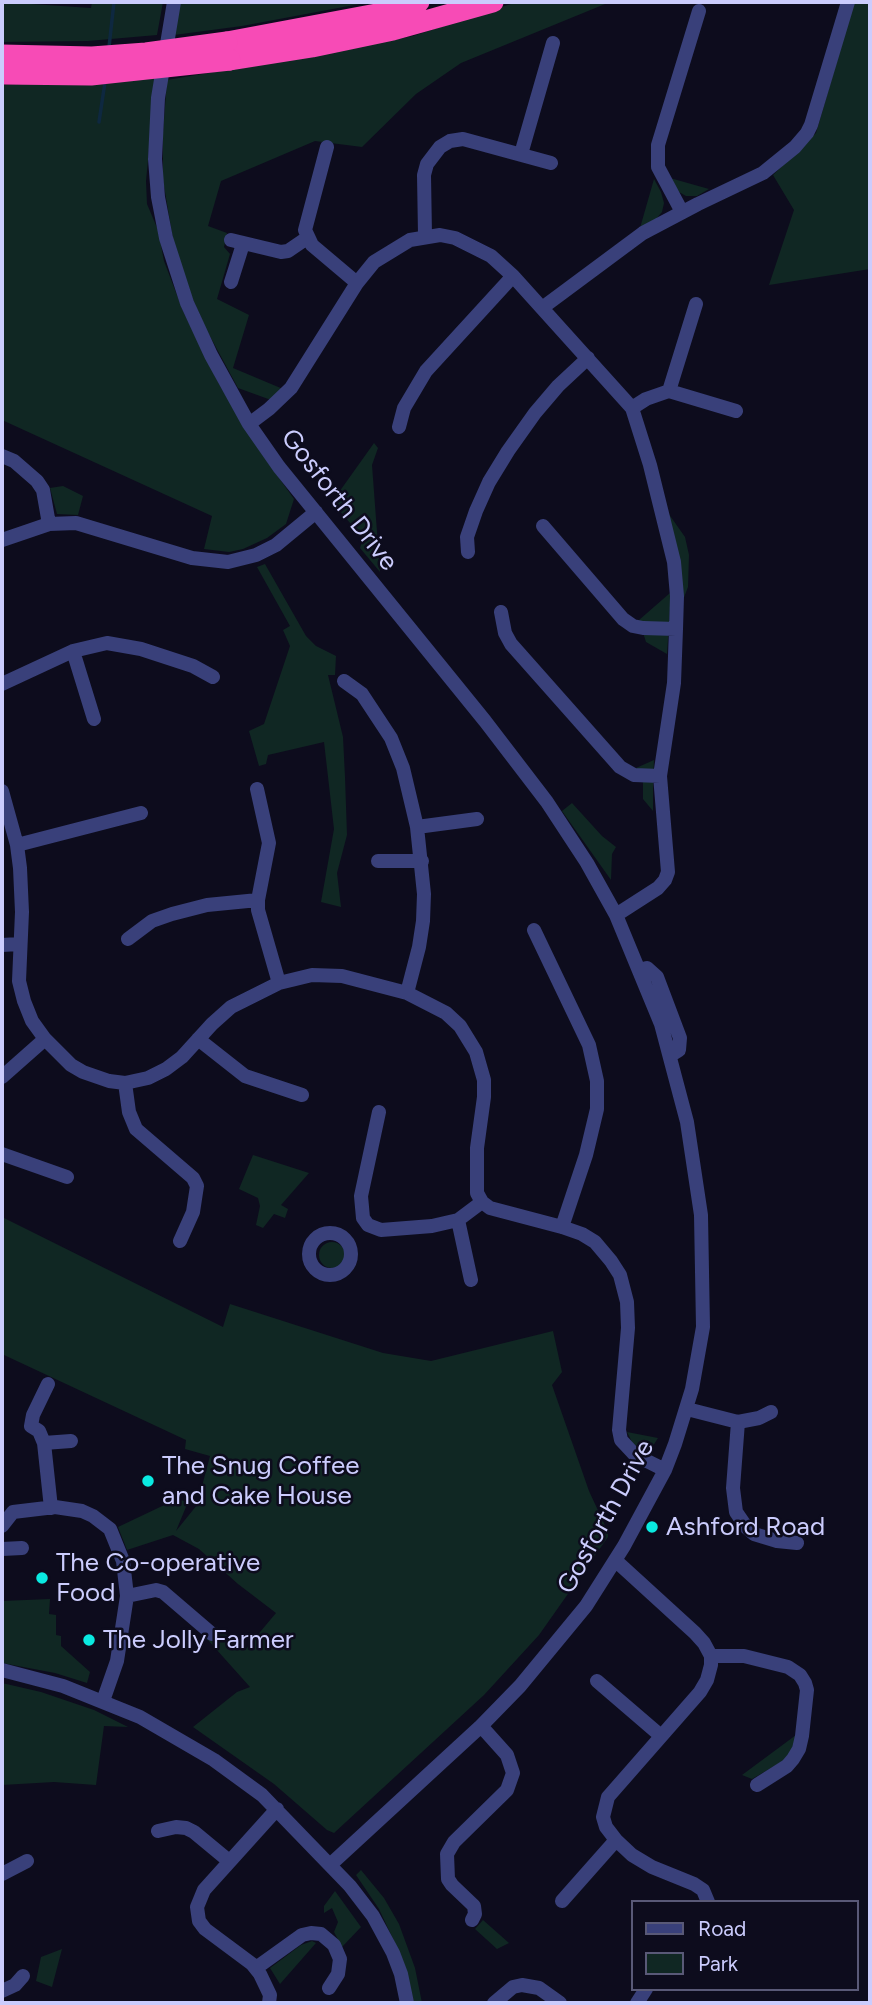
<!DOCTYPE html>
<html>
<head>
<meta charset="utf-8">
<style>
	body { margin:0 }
	#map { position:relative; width:872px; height:2005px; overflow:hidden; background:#0d0c1d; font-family:Figtree,sans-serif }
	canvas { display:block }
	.frame { position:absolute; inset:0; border:4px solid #cbccfd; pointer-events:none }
	.legend { position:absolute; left:631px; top:1900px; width:228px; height:91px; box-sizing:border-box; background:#0d0c1d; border:2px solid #595977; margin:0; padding:9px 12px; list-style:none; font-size:21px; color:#cbccfd }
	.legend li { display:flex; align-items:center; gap:14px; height:35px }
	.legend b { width:35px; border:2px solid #595977 }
</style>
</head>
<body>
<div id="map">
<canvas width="872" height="2005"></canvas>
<div class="frame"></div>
<ul class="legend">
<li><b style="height:9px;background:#39407a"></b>Road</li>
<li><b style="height:19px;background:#102723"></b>Park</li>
</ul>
</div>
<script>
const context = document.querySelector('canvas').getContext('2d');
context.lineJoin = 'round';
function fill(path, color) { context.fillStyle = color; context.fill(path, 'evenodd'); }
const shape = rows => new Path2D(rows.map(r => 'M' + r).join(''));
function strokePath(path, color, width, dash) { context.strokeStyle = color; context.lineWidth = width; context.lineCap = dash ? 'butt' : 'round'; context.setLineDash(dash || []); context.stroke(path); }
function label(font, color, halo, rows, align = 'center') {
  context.font = font + ' Figtree,sans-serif'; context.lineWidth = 5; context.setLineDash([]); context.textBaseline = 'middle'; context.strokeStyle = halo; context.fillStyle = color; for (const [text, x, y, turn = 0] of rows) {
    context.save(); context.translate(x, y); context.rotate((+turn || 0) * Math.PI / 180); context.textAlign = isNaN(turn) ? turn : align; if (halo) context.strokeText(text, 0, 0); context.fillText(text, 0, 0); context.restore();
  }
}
fill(shape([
	[2,2,91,8,92,2,163,2,157,35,88,41,2,42],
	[180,2,370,2,242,26,174,35],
	[517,2,610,2,461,63,416,94,362,147,315,141,221,181,208,226,227,233,224,247,230,254,217,299,249,315,233,368,283,389,271,400,238,388,205,327,187,286,173,239,163,180,163,133,167,80,338,51,413,36],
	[854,2,870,2,870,269,769,285,794,210,773,175,816,133],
	[156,77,146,181,147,204,158,230,164,261,183,311,219,384,262,454,294,499,286,524,267,538,243,549,229,552,204,549,212,516,2,420,2,85],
	[670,178,709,189,697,196,686,196,679,192],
	[654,179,661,192,664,203,662,212,656,219,640,228],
	[374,443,378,448,372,465,380,572,360,548,363,538,332,502],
	[63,486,83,496,78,515,57,514,50,488],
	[666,510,685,537,689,555,688,587,683,600],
	[265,564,306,636,316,646,336,656,335,675,328,675,343,737,345,777,347,835,337,873,341,907,321,902,334,829,324,742,268,755,266,764,259,766,249,731,264,724,290,646,283,630,290,626,257,567],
	[670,593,670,609,667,654,646,642,639,620],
	[654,760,653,782,653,811,643,799,643,783,636,768],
	[572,803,602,836,616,847,612,854,611,880,562,811],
	[253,1155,309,1173,281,1205,288,1209,285,1218,274,1214,263,1228,256,1225,260,1206,258,1198,239,1189],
	[2,1217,223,1327,230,1304,383,1353,431,1361,553,1331,562,1372,552,1385,589,1491,608,1532,608,1537,539,1635,484,1695,334,1833,327,1830,274,1784,193,1727,237,1692,250,1687,207,1639,217,1627,245,1650,276,1613,238,1584,199,1549,173,1535,127,1550,118,1527,177,1499,188,1502,176,1531,197,1505,210,1456,185,1449,186,1440,4,1355,2,1358],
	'319 1255a13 13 0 1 1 26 0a13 13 0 1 1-26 0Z',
	[627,1432,658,1438,649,1452,633,1444],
	[50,1599,49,1614,56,1615,56,1635,61,1636,61,1646,90,1672,87,1683,55,1673,2,1663,2,1601],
	[2,1683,41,1692,94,1710,128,1727,104,1726,96,1785,54,1782,2,1785],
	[796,1735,793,1750,783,1761,752,1779,742,1775],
	[361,1870,384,1898,399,1924,415,1968,422,2003,414,2003,394,1941,379,1909,356,1875],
	[335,1891,361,1927,342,1947,334,1932,338,1922,332,1908,324,1913,324,1906],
	[483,1920,509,1943,497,1949,475,1929],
	[312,1941,316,1943,280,1984,270,1968,301,1945],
	[62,1949,52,1987,36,1981,41,1957]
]), '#102723');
strokePath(shape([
	[109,47,114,2],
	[99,122,105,82]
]), '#0e2840', 3.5);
strokePath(shape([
	[174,2,158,98,155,159,158,197,166,238,187,303,211,355,249,424,279,467,485,721,547,802,587,863,616,915,661,1024,687,1122,701,1215,703,1327,692,1389,675,1444,665,1470,624,1546,586,1606,520,1686,481,1726,330,1865],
	[327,147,305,230,312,245,357,283],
	[521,154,553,43],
	[682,212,658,167,658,145,699,11],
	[425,235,424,175,427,164,440,147,450,141,463,139,551,163],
	[231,240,281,252,288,251,307,238],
	[231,282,243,244],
	[542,308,643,233,698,204,763,173,795,147,807,133,811,125,848,2],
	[669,391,696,304],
	[632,408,646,399,669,391,736,411],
	[249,424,269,409,291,388,357,283,374,262,410,240,440,235,455,238,491,256,513,276,632,408,650,465,674,562,677,596,676,629,674,683,660,776,668,872,665,880,658,888,616,915],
	[399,427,404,408,426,371,513,276],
	[2,456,14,461,37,481,43,490,49,524],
	[543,526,623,619,633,626,643,628,676,629],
	[2,540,49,524,76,523,192,558,228,562,256,555,276,545,316,512],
	[468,552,467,537,476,511,489,482,508,451,535,413,558,386,588,358],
	[501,612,505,633,511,644,620,767,634,775,660,776],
	[73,651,94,719],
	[344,681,362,694,391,738,403,768,417,827,424,894,423,921,419,947,407,993],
	[2,684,73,651,107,643,141,649,193,666,213,677],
	[257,789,269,843,258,900,258,910,279,983],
	[2,791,17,845,20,868,22,912,19,981,24,1001,32,1021,45,1039,71,1065,83,1072,109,1081,125,1083,148,1078,166,1069,182,1057,212,1024,231,1007,279,983,312,975,342,976,407,993,446,1013,460,1026,476,1052,484,1080,484,1097,477,1148,477,1193,482,1202,490,1208,562,1227,582,1234,595,1242,611,1261,620,1275,627,1302,628,1328,619,1430,621,1440,635,1455,665,1470],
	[417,827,477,819],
	[17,845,141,813],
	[378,861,422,861],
	[534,930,589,1045,597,1081,597,1109,586,1155,562,1227],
	[128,939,152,921,172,914,207,905,258,900],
	[2,945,19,944],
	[640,970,647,968,657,977,680,1038,679,1050,671,1055],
	[198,1039,245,1076,302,1095],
	[2,1077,45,1039],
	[125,1083,129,1112,136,1129,193,1178,197,1186,193,1212,180,1241],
	[379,1112,361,1196,363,1218,368,1225,381,1230,432,1226,458,1220,482,1202],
	[2,1154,67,1177],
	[458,1220,471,1280],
	'309 1254a21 21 0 1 1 42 0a21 21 0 1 1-42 0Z',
	[48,1384,33,1415,31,1426,39,1431,44,1443,51,1508],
	[687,1409,738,1422,759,1418,771,1412],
	[738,1422,733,1488,736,1512,747,1528,754,1534,777,1541,797,1543],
	[44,1443,71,1441],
	[2,1526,13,1512,55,1507,82,1511,93,1516,110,1529,123,1561,127,1596,117,1661,103,1701],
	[2,1549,22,1548],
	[615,1560,695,1633,704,1643,711,1656,711,1665,707,1680,700,1692,608,1797,603,1817,606,1827,616,1840,632,1855,652,1867,694,1884,703,1890,708,1902],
	[127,1596,156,1590,163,1592,212,1634],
	[711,1656,744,1656,788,1667,800,1675,805,1683,807,1690,802,1736,799,1749,793,1759,787,1766,757,1785],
	[2,1670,63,1686,140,1717,214,1760,262,1795,350,1886,373,1916,393,1953,401,1974,407,2003],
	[597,1681,661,1736],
	[158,1831,176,1827,186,1828,194,1832,229,1861],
	[2,1874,27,1861],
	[562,1901,616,1840],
	[472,1920,475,1914,474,1906,452,1885,448,1879,447,1854,454,1842,507,1790,513,1773,507,1755,481,1726],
	[256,1968,302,1935,311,1933,321,1934,334,1945,340,1959,338,1974,329,1988],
	[2,1991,15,1985,23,1976],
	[269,2003,270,1995,260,1974,252,1964,205,1929,199,1921,197,1907,204,1890,277,1809],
	[494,2003,513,1987,522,1985,539,1988,560,2003],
	[637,2003,646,1989]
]), '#39407a', 14);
strokePath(shape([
	[227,42,387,12,419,2],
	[230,60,312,47,393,30,493,2]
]), '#f74bb6', 21);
strokePath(shape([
	[2,55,92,57,146,53,227,42],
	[2,74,91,75,230,60]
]), '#f74bb6', 21);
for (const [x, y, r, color] of [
	[148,1481,7,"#0aeae1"],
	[652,1527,7,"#0aeae1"],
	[42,1578,7,"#0aeae1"],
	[89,1640,7,"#0aeae1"]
]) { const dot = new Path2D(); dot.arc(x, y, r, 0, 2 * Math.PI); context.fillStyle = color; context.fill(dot); strokePath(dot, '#0d0c1d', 2.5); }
label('26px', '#cbccfd', '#0d0c1d', [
	["Gosforth Drive",339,500,52],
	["Gosforth Drive",606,1517,-61]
]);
label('26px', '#cbccfd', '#0d0c1d', [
	["The Snug Coffee",162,1466],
	["and Cake House",162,1496],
	["Ashford Road",666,1527],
	["The Co-operative",56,1563],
	["Food",56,1593],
	["The Jolly Farmer",103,1640]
], 'left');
</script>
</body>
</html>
